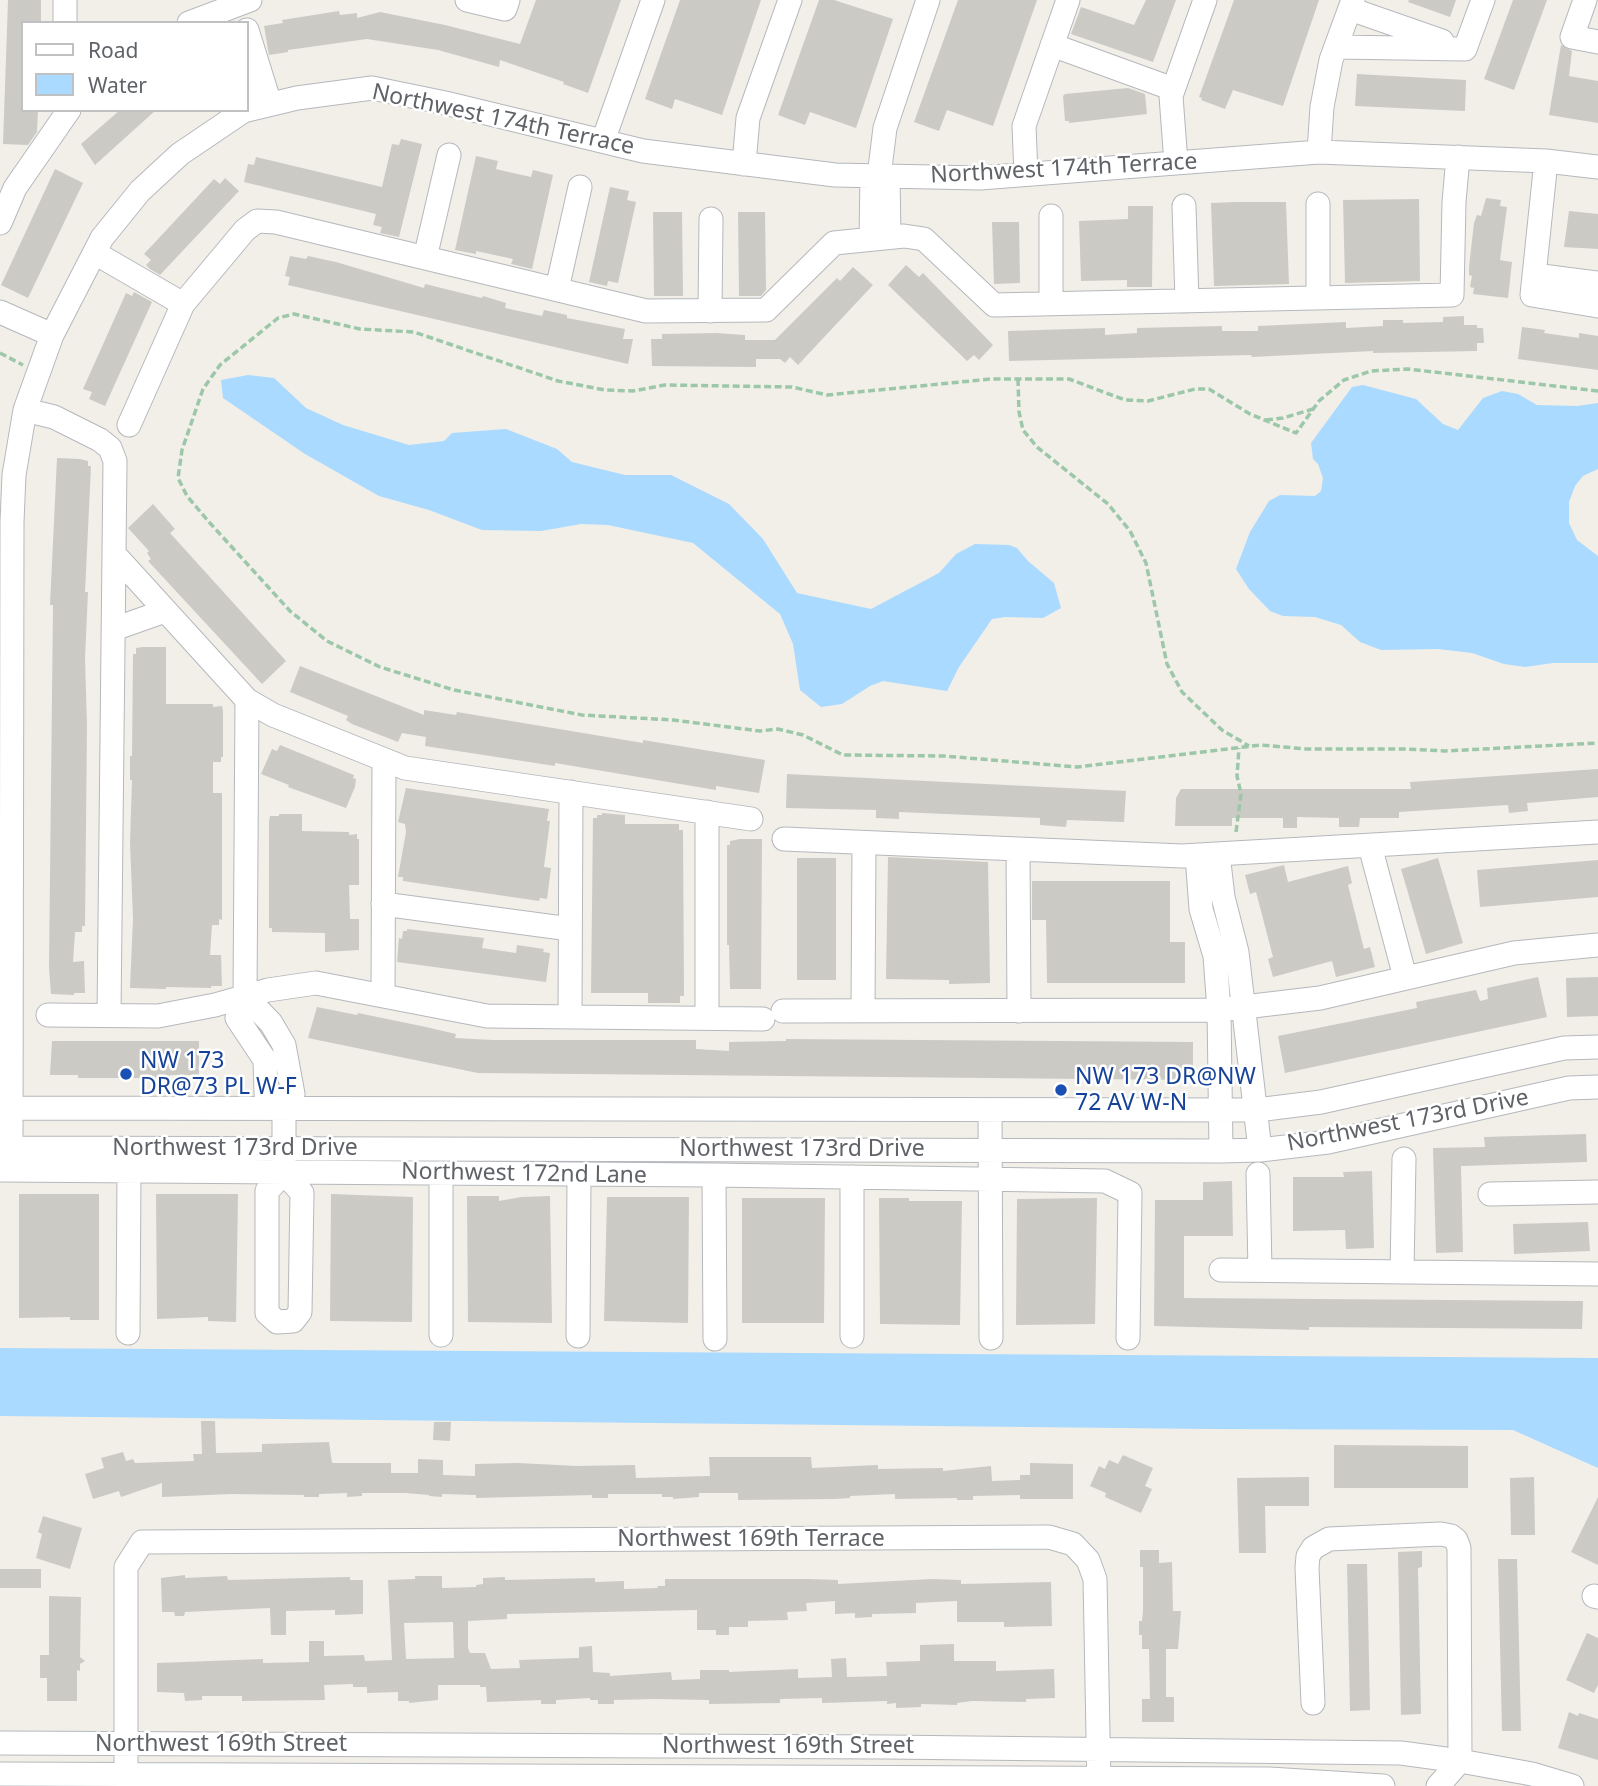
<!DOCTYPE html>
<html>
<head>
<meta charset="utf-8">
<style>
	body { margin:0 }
	#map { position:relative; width:1598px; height:1786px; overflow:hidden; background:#f1efe8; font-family:"Noto Sans",sans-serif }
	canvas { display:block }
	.legend { position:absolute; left:21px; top:21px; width:228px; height:91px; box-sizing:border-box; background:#fff; border:2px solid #bfc1c3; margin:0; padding:9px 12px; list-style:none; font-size:21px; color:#5f6368 }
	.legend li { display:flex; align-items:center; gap:14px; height:35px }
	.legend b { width:35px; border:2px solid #bfc1c3 }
</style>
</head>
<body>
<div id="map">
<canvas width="1598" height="1786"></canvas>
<ul class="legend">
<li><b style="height:9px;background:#fff"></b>Road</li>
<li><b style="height:19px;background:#aadaff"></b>Water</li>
</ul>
</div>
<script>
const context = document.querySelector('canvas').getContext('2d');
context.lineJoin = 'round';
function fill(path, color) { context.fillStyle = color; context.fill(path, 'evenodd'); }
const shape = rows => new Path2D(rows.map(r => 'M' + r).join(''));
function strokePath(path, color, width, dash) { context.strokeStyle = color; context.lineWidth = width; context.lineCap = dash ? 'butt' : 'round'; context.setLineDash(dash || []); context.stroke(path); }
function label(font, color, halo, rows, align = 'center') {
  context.font = font + ' "Noto Sans",sans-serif'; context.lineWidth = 5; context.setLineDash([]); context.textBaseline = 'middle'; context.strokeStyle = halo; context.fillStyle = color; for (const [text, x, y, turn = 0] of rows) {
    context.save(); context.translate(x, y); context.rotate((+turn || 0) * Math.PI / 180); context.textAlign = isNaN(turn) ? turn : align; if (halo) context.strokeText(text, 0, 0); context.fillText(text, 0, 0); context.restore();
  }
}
fill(shape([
	[248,375,274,378,306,408,343,425,409,445,444,441,452,433,506,429,557,449,572,462,625,475,671,475,729,504,763,539,797,593,871,609,939,573,956,554,975,544,1009,545,1017,548,1028,561,1054,583,1061,608,1043,618,1005,617,992,619,959,667,947,691,883,681,870,686,842,704,821,707,800,690,793,644,780,614,693,543,608,525,581,524,541,531,482,530,429,510,379,496,305,454,223,398,221,380],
	[1363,385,1416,399,1443,424,1458,430,1483,398,1502,391,1518,394,1537,405,1577,406,1598,403,1598,469,1583,476,1575,486,1569,502,1569,523,1577,540,1598,556,1598,663,1553,663,1525,667,1504,664,1472,653,1438,649,1381,650,1360,642,1341,625,1315,617,1283,616,1270,611,1249,589,1236,569,1250,532,1269,501,1280,495,1315,496,1321,491,1323,478,1318,464,1313,459,1311,443,1352,387],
	[0,1348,1598,1358,1598,1468,1513,1430,1213,1429,0,1416]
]), '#aadaff');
fill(shape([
	[8,0,41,0,41,23,23,23,23,110,38,110,37,132,28,145,3,144],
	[536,0,621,0,588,93,563,84,564,82,500,60,499,67,438,50,367,39,288,50,288,52,269,55,264,26,283,23,282,20,339,11,340,15,357,13,357,18,380,12,445,25,520,44],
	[680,0,761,0,722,115,675,99,672,109,645,99],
	[819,0,834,0,893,19,856,128,810,112,805,125,778,115],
	[958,0,1037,0,993,126,947,110,939,131,914,122],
	[1146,0,1176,0,1153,62,1071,34,1081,7,1134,25],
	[1234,0,1319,0,1283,106,1233,90,1225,109,1201,100,1202,98,1199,97],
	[1409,0,1456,0,1450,17,1408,2],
	[1513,0,1547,0,1514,90,1484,79],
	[1561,45,1572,51,1569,76,1598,81,1598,123,1549,115],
	[1357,74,1466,80,1465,111,1355,106],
	[1128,88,1145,94,1147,114,1069,123,1069,121,1065,121,1063,96,1065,94],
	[120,110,156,110,95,165,81,144],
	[401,139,422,144,399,237,380,233,382,227,373,225,376,214,244,182,248,164,254,165,256,157,382,187,392,144,399,145],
	[476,156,498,161,496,169,504,171,531,177,533,170,553,175,532,269,511,264,513,259,476,251,476,254,455,250],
	[55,169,83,183,28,298,1,285],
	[225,178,239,191,160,275,150,269,146,265,151,260,144,254,214,179,220,184],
	[610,187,629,191,627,200,636,202,618,283,608,281,607,286,589,282],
	[1486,198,1501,200,1500,206,1507,207,1500,260,1512,262,1508,298,1473,294,1474,288,1470,287,1472,276,1469,275,1469,267,1474,223,1477,215,1481,216],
	[1419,199,1420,281,1345,283,1343,200],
	[1235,202,1286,202,1289,284,1214,286,1211,203],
	[1128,206,1153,206,1152,287,1127,287,1127,280,1081,281,1079,221,1128,219],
	[1569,211,1598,214,1598,249,1564,247],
	[653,212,682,212,683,296,654,296],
	[738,212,765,212,766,290,761,296,739,296],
	[992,222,1019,222,1020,283,994,284],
	[290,256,306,259,308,256,336,262,424,288,425,284,482,298,483,296,506,303,505,308,542,316,544,310,567,315,567,318,625,329,623,339,633,339,628,364,288,285,290,277,285,276],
	[906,265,919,277,923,273,993,345,979,360,974,355,967,361,888,285],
	[853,267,873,285,798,365,790,357,785,363,780,359,756,359,756,367,652,366,651,339,662,339,662,334,716,333,745,335,745,340,775,340,837,278,840,281],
	[134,292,152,302,105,406,89,399,92,392,83,389,126,293,132,296],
	[1464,316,1464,325,1477,325,1477,328,1483,328,1484,343,1477,343,1477,351,1373,353,1373,351,1252,357,1251,355,1009,361,1008,331,1105,328,1105,335,1137,333,1137,328,1222,326,1222,331,1258,331,1258,326,1346,322,1346,328,1383,326,1383,320,1403,320,1403,323,1443,322,1443,317],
	[1522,327,1545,330,1544,333,1579,338,1579,333,1598,336,1598,370,1518,359],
	[57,458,80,459,88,461,88,466,91,466,85,592,88,592,85,658,87,725,85,926,82,926,82,932,75,932,73,962,84,961,85,993,74,993,74,995,51,994,49,967,53,605,50,605],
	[153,504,175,529,170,533,286,661,262,684,148,561,151,559,147,553,149,551,128,528],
	[143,647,166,647,166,704,213,704,213,707,222,706,223,711,223,757,221,757,221,762,213,762,213,793,222,793,222,920,219,919,219,925,212,925,210,955,221,955,222,986,211,986,211,988,166,987,166,989,130,988,133,919,130,842,132,780,130,780,130,756,132,756,133,654,136,654,136,648],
	[300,666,424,715,424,710,456,715,457,712,643,743,643,740,765,760,759,793,716,786,716,790,555,763,555,766,425,746,426,737,402,733,398,742,352,724,346,720,348,716,290,692],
	[280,745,354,775,353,778,356,779,355,787,346,808,288,787,289,785,261,774,272,749,277,751],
	[1598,769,1598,797,1527,803,1528,811,1509,813,1508,805,1399,812,1399,818,1360,818,1359,827,1339,827,1339,818,1297,817,1297,828,1283,828,1283,818,1232,818,1232,826,1175,826,1176,798,1181,789,1411,789,1410,782],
	[787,774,1126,791,1124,822,1067,820,1066,827,1040,825,1040,818,899,812,899,819,876,818,876,810,786,808],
	[406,788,549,809,547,821,550,821,544,867,551,868,547,899,540,898,539,901,403,881,403,877,398,877,406,832,405,824,398,822],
	[602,813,625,815,625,824,679,824,679,830,683,830,684,996,680,996,680,1003,648,1003,648,993,591,993,593,818,597,818,597,815,602,815],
	[279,814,302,814,302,831,349,832,349,835,357,834,357,839,359,839,359,885,349,885,350,919,359,919,359,950,325,952,325,933,272,932,272,928,269,928,269,821,270,816,279,816],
	[740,839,762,839,761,989,730,989,729,945,727,945,727,845,730,845,730,841],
	[888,857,988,862,990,983,949,984,949,980,886,979],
	[797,858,836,858,836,980,797,980],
	[1438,858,1463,943,1426,954,1401,869],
	[1598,860,1598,897,1480,907,1477,870],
	[1284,865,1288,882,1348,866,1352,883,1348,885,1364,949,1370,947,1375,967,1336,977,1332,961,1273,977,1268,959,1273,957,1256,892,1250,894,1245,875],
	[1032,881,1170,881,1170,942,1185,942,1185,983,1047,983,1046,920,1032,920],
	[407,929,484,938,482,948,516,953,517,945,544,949,543,952,550,953,546,982,397,962,399,938,402,939,403,931,407,931],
	[1538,977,1547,1017,1285,1073,1278,1036,1417,1008,1416,1002,1476,990,1480,1001,1488,999,1487,988],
	[1598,977,1598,1016,1567,1017,1566,978],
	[317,1007,357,1015,358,1013,426,1027,456,1034,455,1038,493,1040,696,1040,696,1049,729,1051,729,1042,786,1041,786,1039,1193,1042,1193,1080,478,1073,308,1038],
	[52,1041,199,1041,199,1075,170,1075,170,1078,78,1078,78,1075,50,1075],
	[1586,1134,1587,1162,1461,1166,1463,1252,1436,1253,1433,1148,1485,1147,1484,1137],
	[1372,1171,1374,1248,1346,1249,1345,1230,1293,1231,1293,1177,1344,1177,1343,1172],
	[1232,1181,1233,1236,1184,1236,1184,1298,1583,1301,1582,1329,1309,1327,1309,1330,1154,1326,1155,1200,1203,1200,1203,1182],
	[19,1194,99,1194,99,1320,70,1320,70,1317,19,1318],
	[156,1194,238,1194,236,1322,208,1321,208,1317,157,1319],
	[331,1194,413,1197,412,1322,330,1321],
	[467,1196,499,1196,499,1201,521,1197,550,1196,552,1323,468,1322],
	[607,1197,689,1197,688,1323,604,1321],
	[742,1198,825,1198,824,1323,742,1323],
	[879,1198,909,1198,909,1201,962,1201,960,1325,880,1324],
	[1097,1198,1095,1324,1016,1325,1017,1199],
	[1588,1222,1590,1251,1514,1254,1513,1224],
	[201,1421,215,1421,216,1453,262,1452,262,1444,329,1442,332,1463,391,1463,391,1473,418,1473,418,1459,443,1460,443,1475,475,1476,475,1464,518,1463,577,1466,635,1465,636,1478,710,1476,709,1457,811,1457,812,1468,878,1465,878,1469,943,1468,943,1471,991,1466,992,1481,1020,1480,1020,1475,1030,1475,1030,1463,1073,1464,1073,1499,1020,1499,1020,1495,973,1496,973,1500,957,1500,957,1498,895,1499,895,1494,850,1496,850,1498,835,1499,738,1500,738,1493,699,1493,699,1497,673,1499,673,1497,662,1497,662,1494,608,1494,608,1498,592,1498,592,1495,476,1498,476,1495,442,1494,442,1497,429,1496,429,1495,405,1493,362,1493,362,1496,347,1497,347,1493,319,1494,319,1497,304,1497,304,1495,231,1494,162,1497,162,1483,121,1497,119,1491,93,1499,85,1474,104,1468,101,1458,123,1452,126,1461,133,1459,135,1463,194,1461,193,1454,202,1454],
	[434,1422,451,1422,450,1441,433,1440],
	[1334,1445,1468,1446,1468,1488,1334,1488],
	[1123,1455,1153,1468,1145,1486,1152,1489,1141,1513,1105,1497,1106,1493,1090,1486,1099,1466,1105,1469,1109,1460,1118,1464],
	[1309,1477,1309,1506,1265,1506,1266,1553,1239,1553,1237,1478],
	[1534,1477,1535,1535,1511,1535,1510,1478],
	[1598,1497,1598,1565,1571,1552],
	[43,1516,82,1528,70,1569,36,1558,42,1534,38,1532],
	[1140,1550,1159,1550,1159,1563,1172,1562,1173,1611,1181,1611,1178,1649,1166,1649,1166,1697,1174,1697,1174,1722,1142,1722,1142,1699,1150,1699,1149,1649,1142,1649,1142,1635,1139,1635,1139,1621,1142,1621,1143,1611,1143,1567,1140,1567],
	[1422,1551,1422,1567,1418,1568,1421,1714,1401,1715,1398,1552],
	[1498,1559,1517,1559,1521,1731,1502,1731],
	[1347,1564,1367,1564,1370,1710,1350,1711],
	[0,1569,41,1569,41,1588,0,1588],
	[185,1575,185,1578,227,1576,228,1580,350,1577,350,1580,363,1580,363,1614,335,1615,335,1610,286,1611,286,1635,271,1635,270,1608,185,1612,184,1616,175,1616,174,1612,162,1612,161,1578],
	[415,1576,442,1576,442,1588,476,1587,476,1585,483,1584,483,1578,505,1577,505,1580,595,1578,595,1582,624,1581,624,1589,658,1588,657,1586,665,1586,665,1579,809,1579,838,1580,838,1584,932,1579,961,1580,961,1584,1051,1582,1052,1626,1004,1627,1004,1622,957,1622,957,1601,916,1603,916,1613,872,1614,872,1617,855,1618,855,1613,835,1614,835,1601,806,1603,807,1611,787,1612,788,1620,748,1621,748,1627,729,1627,729,1635,716,1635,716,1630,697,1630,697,1610,507,1614,507,1619,468,1621,468,1648,470,1653,485,1653,491,1669,520,1668,519,1660,579,1658,579,1647,592,1646,593,1672,610,1673,610,1676,671,1672,672,1680,700,1679,700,1670,729,1670,729,1672,798,1669,798,1678,832,1677,831,1659,846,1658,847,1677,887,1676,886,1662,920,1661,920,1645,954,1644,954,1661,996,1661,996,1671,1054,1669,1055,1698,1026,1699,1026,1702,972,1701,957,1703,957,1705,921,1704,921,1707,896,1708,896,1703,887,1704,887,1701,822,1703,822,1698,780,1699,780,1703,709,1704,709,1700,655,1699,614,1700,614,1704,598,1704,598,1700,590,1700,590,1698,556,1700,556,1704,541,1704,541,1700,487,1702,486,1687,480,1687,480,1685,438,1685,438,1700,409,1703,409,1701,398,1701,398,1692,367,1693,367,1687,353,1687,353,1684,324,1685,325,1700,242,1701,242,1696,202,1696,202,1700,185,1701,184,1693,157,1692,157,1663,263,1659,263,1663,309,1662,309,1641,324,1641,324,1656,364,1655,365,1661,392,1660,388,1580,415,1579],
	[453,1622,454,1658,406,1659,404,1623],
	[49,1596,81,1597,80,1657,85,1661,80,1664,80,1671,77,1670,77,1701,47,1701,47,1678,40,1678,40,1655,49,1655],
	[1587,1633,1598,1638,1598,1685,1594,1693,1566,1680],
	[1569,1712,1578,1716,1579,1713,1598,1719,1598,1760,1558,1748]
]), '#cccac5');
const minor = shape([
	[467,0,505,9,508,0],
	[1585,0,1572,37,1598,42],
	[1350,9,1442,41],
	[65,23,65,0],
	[189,23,250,0],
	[247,30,270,104],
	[1052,45,1173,89],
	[1336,47,1465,49],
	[1465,49,1483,0],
	[247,85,255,108],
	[247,110,297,98,372,88,445,103,643,151,835,175,980,178,1319,152,1546,161,1598,167],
	[603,141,653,0],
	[1319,152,1322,107,1331,60,1353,0],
	[1546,161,1532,295,1598,306],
	[1176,163,1171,96,1205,0],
	[744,164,748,118,790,0],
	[1026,174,1024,126,1068,0],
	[879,176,885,128,928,0],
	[888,176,889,237],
	[1318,204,1318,298],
	[1184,206,1187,301],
	[1051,216,1051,303],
	[0,223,15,188,69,110],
	[871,238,872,176],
	[95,253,183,304],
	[425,258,449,155],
	[1534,275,1598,283],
	[557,289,580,187],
	[710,311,711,219],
	[0,312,52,335],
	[25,410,54,417,100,440,110,448,115,461,109,1015],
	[129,425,183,304,245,230,257,221,276,222,646,311,766,310,834,243,904,236,924,239,994,305,1452,295,1454,202,1458,157],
	[115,555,247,700,273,715,405,768,751,819],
	[114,629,165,611],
	[247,700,245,996,237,1018,265,1060,266,1093,284,1107],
	[784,839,1182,856,1598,832],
	[1370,846,1405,977],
	[1018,849,1019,1011],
	[1218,854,1223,897,1237,952,1260,1150],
	[1197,856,1201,909,1215,956,1219,1010,1221,1151],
	[383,904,570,929],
	[383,995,384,760],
	[245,996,271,1023,284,1045,293,1094,284,1107],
	[783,1011,1219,1010,1320,998,1514,953,1598,945],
	[863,1011,864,843],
	[48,1015,158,1016,215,1005,268,990,316,983,487,1016,763,1019],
	[570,1017,571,792],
	[707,1018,707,812],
	[284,1107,284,1173,267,1191,267,1313,277,1322,293,1321,300,1312,302,1193,284,1173],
	[0,1108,1257,1110,1321,1102,1564,1048,1598,1047],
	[990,1111,991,1338],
	[0,1148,1221,1151,1260,1150,1328,1142,1569,1088,1598,1087],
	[11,1148,12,522,14,475,25,410,52,335,102,238,140,191,180,154,245,110],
	[0,1170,714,1175,1105,1181,1130,1193,1128,1338],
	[1258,1174,1260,1270],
	[714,1175,715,1339],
	[1490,1194,1598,1192],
	[1221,1270,1598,1274],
	[1402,1272,1404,1159],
	[128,1333,129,1171],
	[441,1335,441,1173],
	[578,1336,579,1175],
	[852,1336,852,1177],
	[1594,1596,1598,1597],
	[1313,1703,1307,1568,1308,1556,1313,1548,1329,1539,1441,1534,1451,1536,1456,1540,1459,1548,1460,1761,1438,1786],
	[0,1743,887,1747,1401,1753,1460,1761,1532,1774,1572,1786],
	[0,1774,1269,1779,1383,1786],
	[126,1786,126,1567,142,1542,1049,1537,1073,1544,1088,1560,1095,1579,1099,1786]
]);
strokePath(minor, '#b5b8bc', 25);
strokePath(shape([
	[0,353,23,365],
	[1018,379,1019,412,1023,430,1037,447,1108,504,1130,531,1146,563,1167,664,1182,692,1222,730,1249,746],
	[1598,391,1408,369,1371,371,1344,380,1319,401,1296,433,1250,414,1209,389,1195,389,1148,401,1125,400,1069,379,991,379,827,395,792,387,665,385,633,391,605,390,558,381,414,332,360,329,294,314,278,318,220,365,203,389,182,450,178,478,187,496,209,522,290,611,327,641,380,667,454,690,582,715,673,720,760,731,778,729,803,735,843,755,944,756,1077,767,1261,745,1306,749,1406,749,1445,751,1598,743],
	[1266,420,1283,418,1313,409],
	[1236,832,1241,794,1237,776,1239,748]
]), '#9cc7a9', 3.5, [7, 3.5]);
strokePath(minor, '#fff', 23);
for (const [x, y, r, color] of [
	[126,1074,7,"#1a4fb4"],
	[1061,1090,7,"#1a4fb4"]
]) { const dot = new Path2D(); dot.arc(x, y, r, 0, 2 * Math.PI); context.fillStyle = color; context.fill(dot); strokePath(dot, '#fff', 2.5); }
label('23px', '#5f6368', '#fff', [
	["Northwest 174th Terrace",503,120,12],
	["Northwest 174th Terrace",1064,169,-3],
	["Northwest 173rd Drive",1408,1121,-11],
	["Northwest 173rd Drive",235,1148],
	["Northwest 173rd Drive",802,1149],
	["Northwest 172nd Lane",524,1174,1],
	["Northwest 169th Terrace",751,1539],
	["Northwest 169th Street",221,1744],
	["Northwest 169th Street",788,1746]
]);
label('23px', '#164399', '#fff', [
	["NW 173",140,1061],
	["DR@73 PL W-F",140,1087],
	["NW 173 DR@NW",1075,1077],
	["72 AV W-N",1075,1103]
], 'left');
</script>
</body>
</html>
